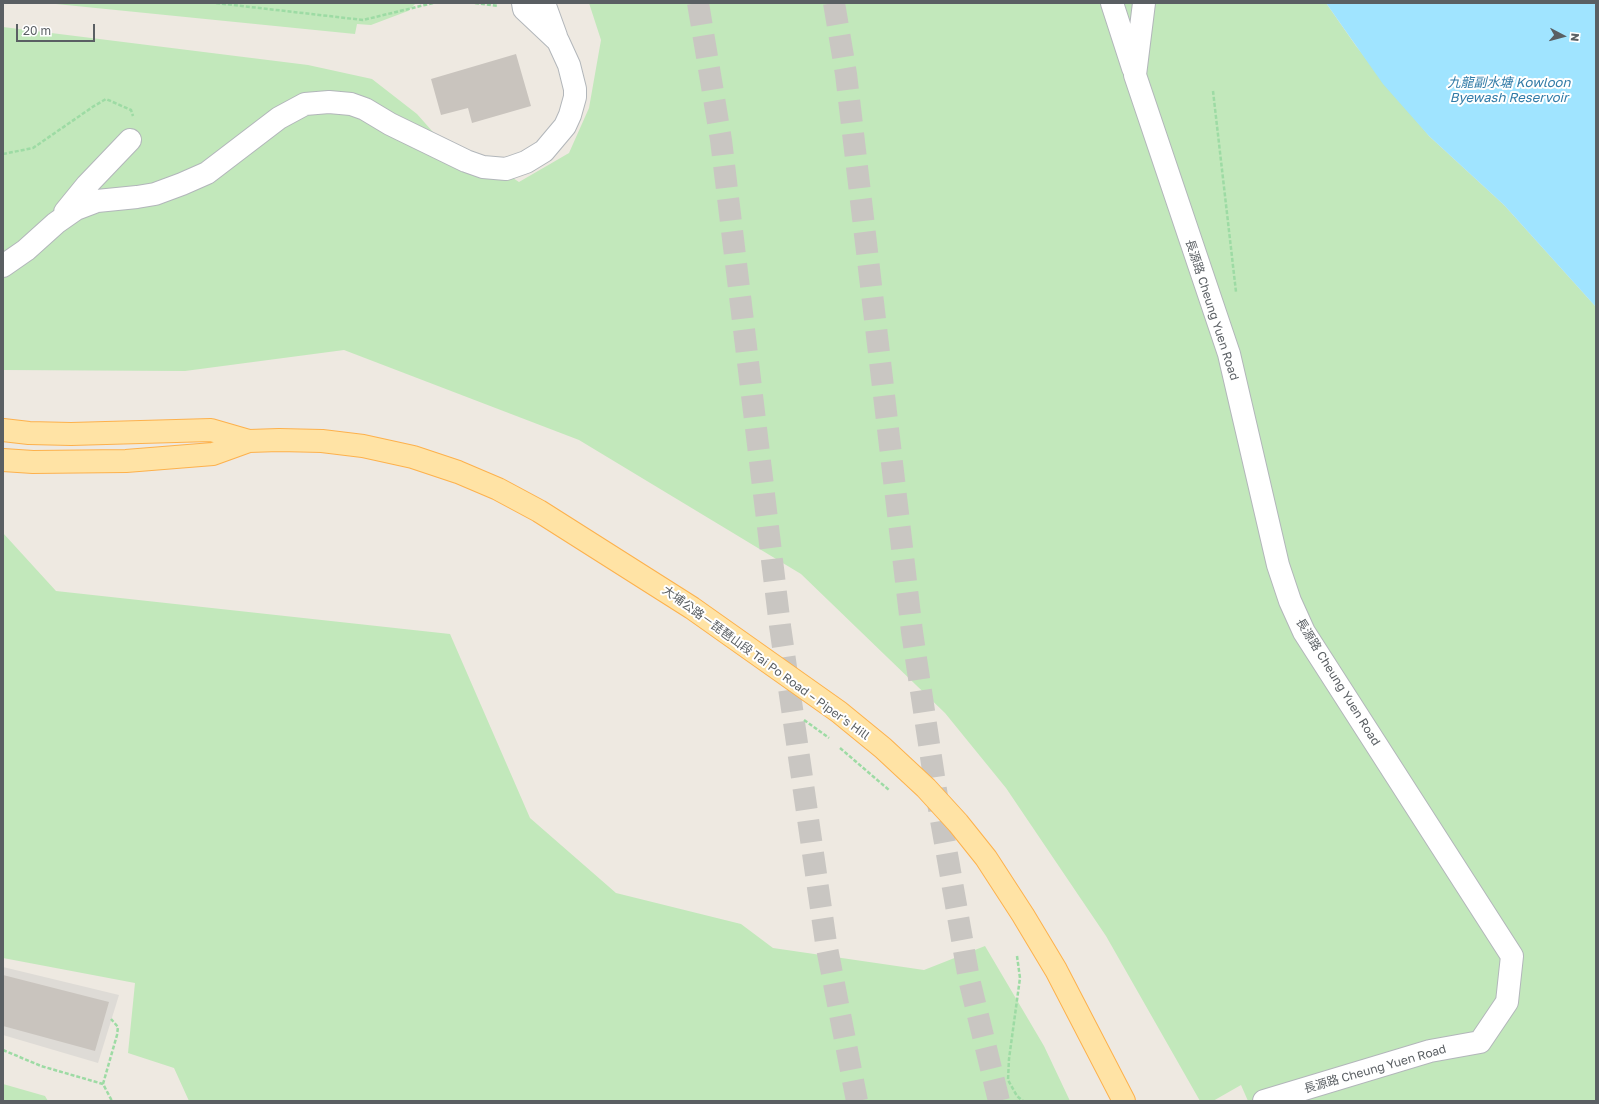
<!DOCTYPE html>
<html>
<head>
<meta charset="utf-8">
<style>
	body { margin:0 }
	#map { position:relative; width:1599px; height:1104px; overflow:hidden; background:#eee9e1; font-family:"Golos Text",sans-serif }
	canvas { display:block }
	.frame { position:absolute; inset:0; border:4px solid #5a5f63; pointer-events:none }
	.north { position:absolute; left:1543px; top:16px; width:40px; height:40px; -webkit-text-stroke:3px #fff; paint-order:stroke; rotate:96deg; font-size:11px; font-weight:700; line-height:16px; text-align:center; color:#5a5f63 }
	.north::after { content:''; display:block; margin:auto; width:14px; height:18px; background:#5a5f63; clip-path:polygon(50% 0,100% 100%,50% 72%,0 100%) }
	.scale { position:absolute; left:16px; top:24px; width:79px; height:18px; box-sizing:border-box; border:2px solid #5a5f63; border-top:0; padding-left:5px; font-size:12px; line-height:14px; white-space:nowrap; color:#5a5f63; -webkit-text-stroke:3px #fff; paint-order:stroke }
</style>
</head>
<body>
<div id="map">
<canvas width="1599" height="1104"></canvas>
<div class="frame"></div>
<div class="north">N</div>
<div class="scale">20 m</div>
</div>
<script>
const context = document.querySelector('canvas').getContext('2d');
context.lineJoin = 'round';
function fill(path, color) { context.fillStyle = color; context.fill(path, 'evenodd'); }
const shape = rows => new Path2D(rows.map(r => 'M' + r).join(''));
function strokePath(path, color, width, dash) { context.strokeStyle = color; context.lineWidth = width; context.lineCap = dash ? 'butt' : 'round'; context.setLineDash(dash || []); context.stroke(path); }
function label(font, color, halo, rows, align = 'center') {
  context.font = font + ' "Golos Text","Noto Sans TC",sans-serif'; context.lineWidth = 4; context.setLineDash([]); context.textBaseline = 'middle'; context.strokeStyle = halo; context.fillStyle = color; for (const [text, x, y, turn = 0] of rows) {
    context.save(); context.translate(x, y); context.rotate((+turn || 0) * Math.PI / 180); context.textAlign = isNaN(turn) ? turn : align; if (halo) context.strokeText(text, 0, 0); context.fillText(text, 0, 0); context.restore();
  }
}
fill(shape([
	[3,967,119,995,98,1063,3,1035]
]), '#dedbd6');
fill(shape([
	[46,3,416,3,408,11,371,25,357,24,355,34],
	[589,3,1326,3,1356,46,1429,136,1504,205,1596,307,1596,1101,1248,1101,1241,1085,1213,1101,1200,1101,1106,936,1006,788,945,713,801,574,579,440,344,350,185,371,3,370,3,27,308,65,372,79,417,114,440,140,476,154,519,182,569,153,589,108,601,40],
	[3,533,56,591,450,634,530,818,616,893,741,924,773,948,924,970,985,946,1044,1046,1070,1101,189,1101,174,1068,128,1053,135,983,3,958],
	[3,1084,45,1096,48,1101,3,1101]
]), '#c2e8bb');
fill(shape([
	[1326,3,1596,3,1596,307,1504,205,1429,136,1383,84]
]), '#a0e4ff');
fill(shape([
	[516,54,531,106,472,123,468,108,441,115,431,79],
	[3,975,109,1002,95,1051,3,1026]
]), '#c9c4be');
strokePath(shape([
	[698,3,721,140,780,626,826,943,857,1101],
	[834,3,846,74,912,632,938,803,969,979,999,1101]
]), '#c9c6c2', 22, [22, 11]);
const minor = shape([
	[544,3,556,36],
	[1112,3,1133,68],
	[1144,3,1135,75,1229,354,1278,565,1290,601,1304,632,1512,956,1507,1002,1480,1042,1430,1051,1264,1101],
	[65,212,87,185,130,140],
	[3,266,26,250,56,223,76,209,97,201,137,197,155,194,182,184,207,173,279,118,305,104,329,102,351,104,365,109,390,124,466,161,483,167,506,169,526,162,544,151,565,126,570,115,575,97,575,89,569,65,558,41,524,9,523,3]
]);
const major = shape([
	[3,430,29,433,71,434,211,430,249,441],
	[3,460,33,462,126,461,213,454,249,441,279,440,322,441,363,446,413,457,458,472,498,489,539,511,692,608,839,712,883,748,926,788,958,823,986,858,1023,915,1056,970,1124,1101]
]);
strokePath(minor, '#b2b6ba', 24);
strokePath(major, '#fdb14c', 24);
strokePath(shape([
	[216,3,363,20,433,3],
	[475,3,498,6],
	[1213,91,1236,292],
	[3,154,33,148,94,106,106,99,131,110,133,116],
	[804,720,829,738],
	[840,748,889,790],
	[1017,956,1020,978,1009,1059,1008,1080,1017,1096,1023,1101],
	[3,1050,41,1066,103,1084,112,1101],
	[103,1084,117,1035,118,1027,111,1019]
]), '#9ddba4', 2.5, [4, 2]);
strokePath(minor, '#fff', 22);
strokePath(major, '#ffe3a5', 22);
label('12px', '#5a5f63', '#fff', [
	["長源路 Cheung Yuen Road",1212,310,72],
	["大埔公路－琵琶山段 Tai Po Road – Piper's Hill",766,663,36],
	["長源路 Cheung Yuen Road",1338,682,58],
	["長源路 Cheung Yuen Road",1375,1069,-16]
]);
label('italic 13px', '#317ba7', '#fff', [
	["九龍副水塘 Kowloon",1509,83],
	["Byewash Reservoir",1509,98]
]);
</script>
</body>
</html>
